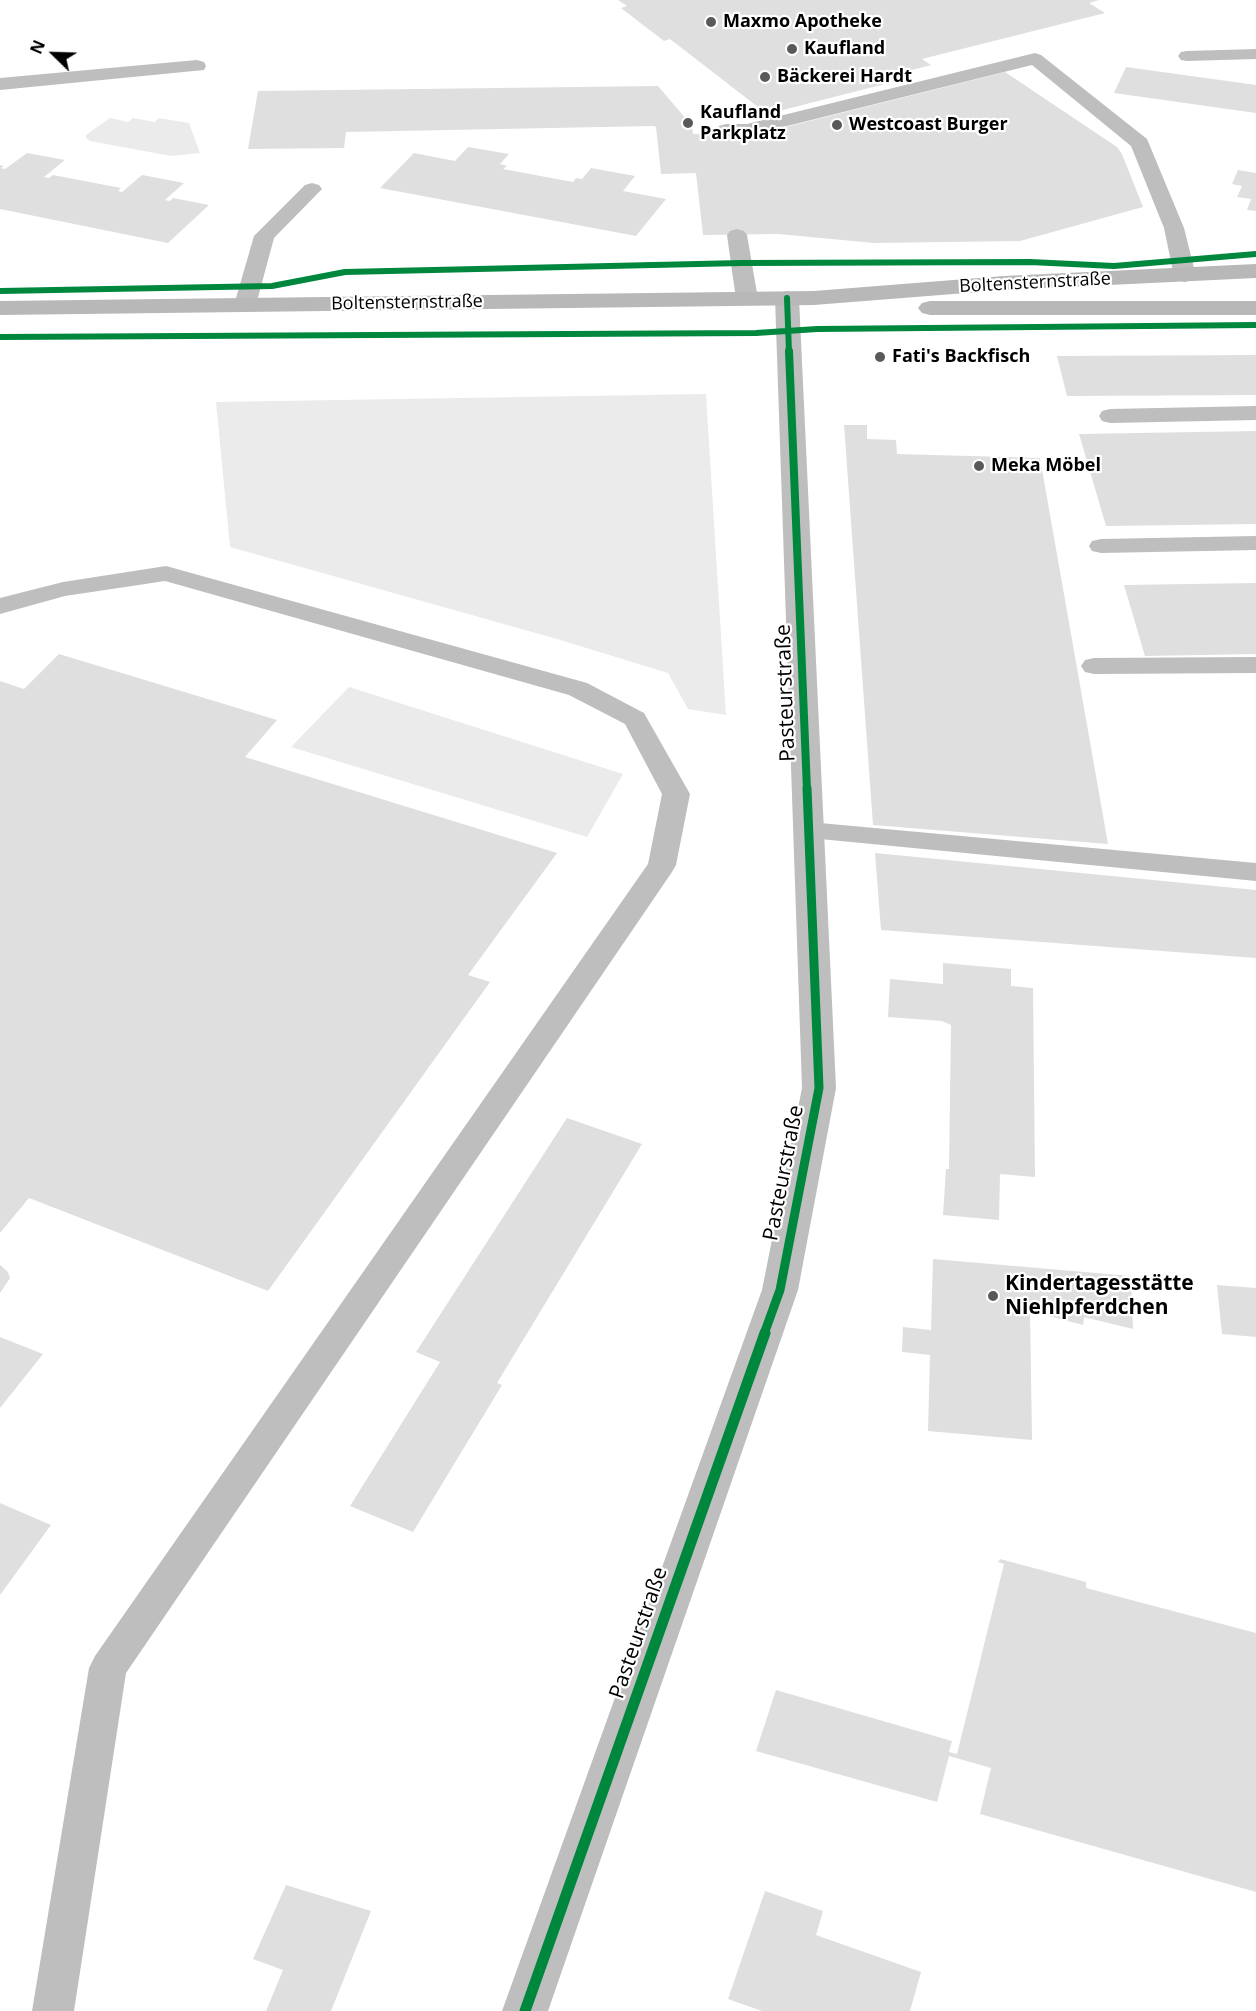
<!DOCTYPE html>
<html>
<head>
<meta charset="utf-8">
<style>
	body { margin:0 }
	#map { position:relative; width:1256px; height:2011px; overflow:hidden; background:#fff; font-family:"Open Sans",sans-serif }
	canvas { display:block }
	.north { position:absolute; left:24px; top:24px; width:60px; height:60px; -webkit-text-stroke:4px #fff; paint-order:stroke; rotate:293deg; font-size:16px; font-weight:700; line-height:24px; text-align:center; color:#000 }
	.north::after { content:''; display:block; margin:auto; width:21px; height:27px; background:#000; clip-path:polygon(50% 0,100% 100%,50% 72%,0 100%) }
</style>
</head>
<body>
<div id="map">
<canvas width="1256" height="2011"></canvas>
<div class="north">N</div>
</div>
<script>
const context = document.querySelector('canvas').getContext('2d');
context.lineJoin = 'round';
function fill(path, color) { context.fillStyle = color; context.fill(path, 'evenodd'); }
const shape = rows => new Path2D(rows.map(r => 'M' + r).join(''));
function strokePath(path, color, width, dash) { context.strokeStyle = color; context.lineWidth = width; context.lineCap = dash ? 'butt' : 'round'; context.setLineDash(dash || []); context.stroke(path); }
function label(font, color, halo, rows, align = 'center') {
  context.font = font + ' "Open Sans",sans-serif'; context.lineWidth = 4.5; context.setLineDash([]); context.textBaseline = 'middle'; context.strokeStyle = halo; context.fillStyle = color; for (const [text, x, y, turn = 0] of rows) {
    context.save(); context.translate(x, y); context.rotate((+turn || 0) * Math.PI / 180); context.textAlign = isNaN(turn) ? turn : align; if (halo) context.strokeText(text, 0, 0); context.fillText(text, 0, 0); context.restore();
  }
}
fill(shape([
	[110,118,128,122,133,118,155,122,159,118,189,123,200,153,171,156,90,141,86,138,86,135],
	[706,394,726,715,688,709,668,673,557,639,230,547,216,402],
	[349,687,623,774,587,837,291,747]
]), '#ebebeb');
fill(shape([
	[618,0,1099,0,1089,3,1105,13,922,59,931,65,877,79,885,84,767,114,670,39,664,41,621,8,627,6],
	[1126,67,1256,85,1256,113,1114,93],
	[1005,72,1117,147,1122,154,1143,207,1020,241,874,243,778,234,703,235,696,173,661,174,656,127,654,126,346,132,344,148,248,149,258,91,658,86,692,126,693,134,762,133],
	[468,147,509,154,500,164,507,166,503,169,573,182,576,178,582,179,591,168,635,176,623,191,666,199,636,236,380,188,414,153,455,161],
	[27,153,65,160,44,177,49,178,53,175,121,188,118,191,122,192,142,175,184,183,165,200,170,201,173,198,209,205,168,243,0,209,0,165,4,166,1,168,5,169],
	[1238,170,1256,173,1256,211,1247,210,1251,199,1237,197,1242,186,1232,184],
	[1256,355,1256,395,1067,396,1057,356],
	[844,425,867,425,867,439,896,440,897,454,1040,458,1108,844,873,825],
	[1256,431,1256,524,1106,526,1079,434],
	[1256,583,1256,654,1145,656,1124,585],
	[59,654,277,720,245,757,557,853,468,975,490,982,268,1291,29,1198,0,1233,0,681,24,689],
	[875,853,1256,890,1256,958,881,930],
	[943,963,1011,969,1011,986,1033,988,1035,1177,1000,1174,999,1220,943,1215,946,1169,949,1169,951,1025,942,1021,888,1017,890,979,943,984],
	[567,1118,642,1144,497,1383,502,1385,413,1532,350,1506,440,1362,416,1352],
	[933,1259,1131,1276,1133,1329,1084,1317,1083,1325,1030,1311,1032,1440,928,1431,930,1355,902,1352,903,1327,931,1330],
	[0,1265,8,1272,10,1278,0,1293],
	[1217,1285,1256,1288,1256,1337,1222,1334],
	[0,1337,43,1354,0,1408],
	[0,1503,51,1525,0,1595],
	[1000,1559,1086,1582,1086,1588,1256,1633,1256,1892,980,1814,991,1768,949,1756,937,1802,756,1751,776,1690,952,1741,949,1752,957,1754,1004,1564,998,1562],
	[286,1885,371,1911,331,2011,266,2011,283,1970,253,1959],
	[765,1891,823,1911,816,1935,921,1972,910,2011,762,2011,728,1999]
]), '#dfdfdf');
fill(shape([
	[1256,49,1256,59,1187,61,1181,60,1178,56,1181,52,1187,51,1256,49],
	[1035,53,1041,55,1147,139,1184,228,1196,276,1192,280,1185,282,1178,280,1174,276,1164,228,1131,146,1032,65,747,136,726,136,719,134,716,130,719,126,726,124,747,124,1035,53],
	[197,60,204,62,206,66,204,70,0,90,0,78,197,60],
	[312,183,319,185,322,189,274,238,256,305,253,310,245,311,237,310,234,305,254,236,305,185,312,183],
	[737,229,744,231,747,235,758,299,755,304,747,305,739,304,736,299,727,235,730,231,737,229],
	[1256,406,1256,420,1110,423,1102,421,1099,416,1102,411,1110,409,1256,406],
	[1256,536,1256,550,1101,553,1092,551,1089,546,1092,541,1101,539,1256,536],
	[166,566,587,683,644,713,690,794,676,865,672,872,126,1673,74,2011,32,2011,89,1668,95,1656,648,864,662,794,625,724,569,695,165,581,65,596,0,614,0,598,63,582,166,566],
	[1256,657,1256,673,1094,674,1085,672,1081,666,1085,660,1094,658,1256,657],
	[809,822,1256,863,1256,881,799,837,795,831,799,825,809,822]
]), '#bebebe');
fill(shape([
	[787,291,795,293,799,298,836,1088,798,1290,548,2011,502,2011,762,1290,802,1088,775,298,779,293,787,291]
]), '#bebebe');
fill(shape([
	[1256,264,1256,278,1004,290,814,305,0,315,0,301,814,291,1004,276,1256,264],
	[930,301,1256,301,1256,315,930,315,922,313,918,308,922,303,930,301]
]), '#b8b8b8');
strokePath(shape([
	[0,291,272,286,345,272,742,263,1030,262,1114,266,1256,254],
	[787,298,789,352],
	[0,337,756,333,817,329,1256,325]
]), '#00873e', 6);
strokePath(shape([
	[789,351,807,790]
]), '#00873e', 8);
strokePath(shape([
	[764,1334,780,1290,819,1088,807,788]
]), '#00873e', 9);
strokePath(shape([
	[525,2011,765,1333]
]), '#00873e', 11);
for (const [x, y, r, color] of [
	[711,22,6,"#595959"],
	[792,49,6,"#595959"],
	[765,77,6,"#595959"],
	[688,123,6,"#595959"],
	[837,125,6,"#595959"],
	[880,357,6,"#595959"],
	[979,466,6,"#595959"],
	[993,1296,6,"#595959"]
]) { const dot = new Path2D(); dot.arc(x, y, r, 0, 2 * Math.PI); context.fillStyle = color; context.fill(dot); strokePath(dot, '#fff', 2); }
label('bold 18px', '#000', '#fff', [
	["Maxmo Apotheke",723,22],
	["Kaufland",804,49],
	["Bäckerei Hardt",777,77],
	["Kaufland",700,113],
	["Parkplatz",700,134],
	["Westcoast Burger",849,125],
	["Fati's Backfisch",892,357],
	["Meka Möbel",991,466]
], 'left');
label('18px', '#000', '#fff', [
	["Boltensternstraße",1035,283,-3],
	["Boltensternstraße",407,303,-1]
]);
label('21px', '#000', '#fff', [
	["Pasteurstraße",786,693,-92],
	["Pasteurstraße",784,1173,-79],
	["Pasteurstraße",639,1633,-71]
]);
label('bold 21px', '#000', '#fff', [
	["Kindertagesstätte",1005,1284],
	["Niehlpferdchen",1005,1308]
], 'left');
</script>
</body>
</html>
